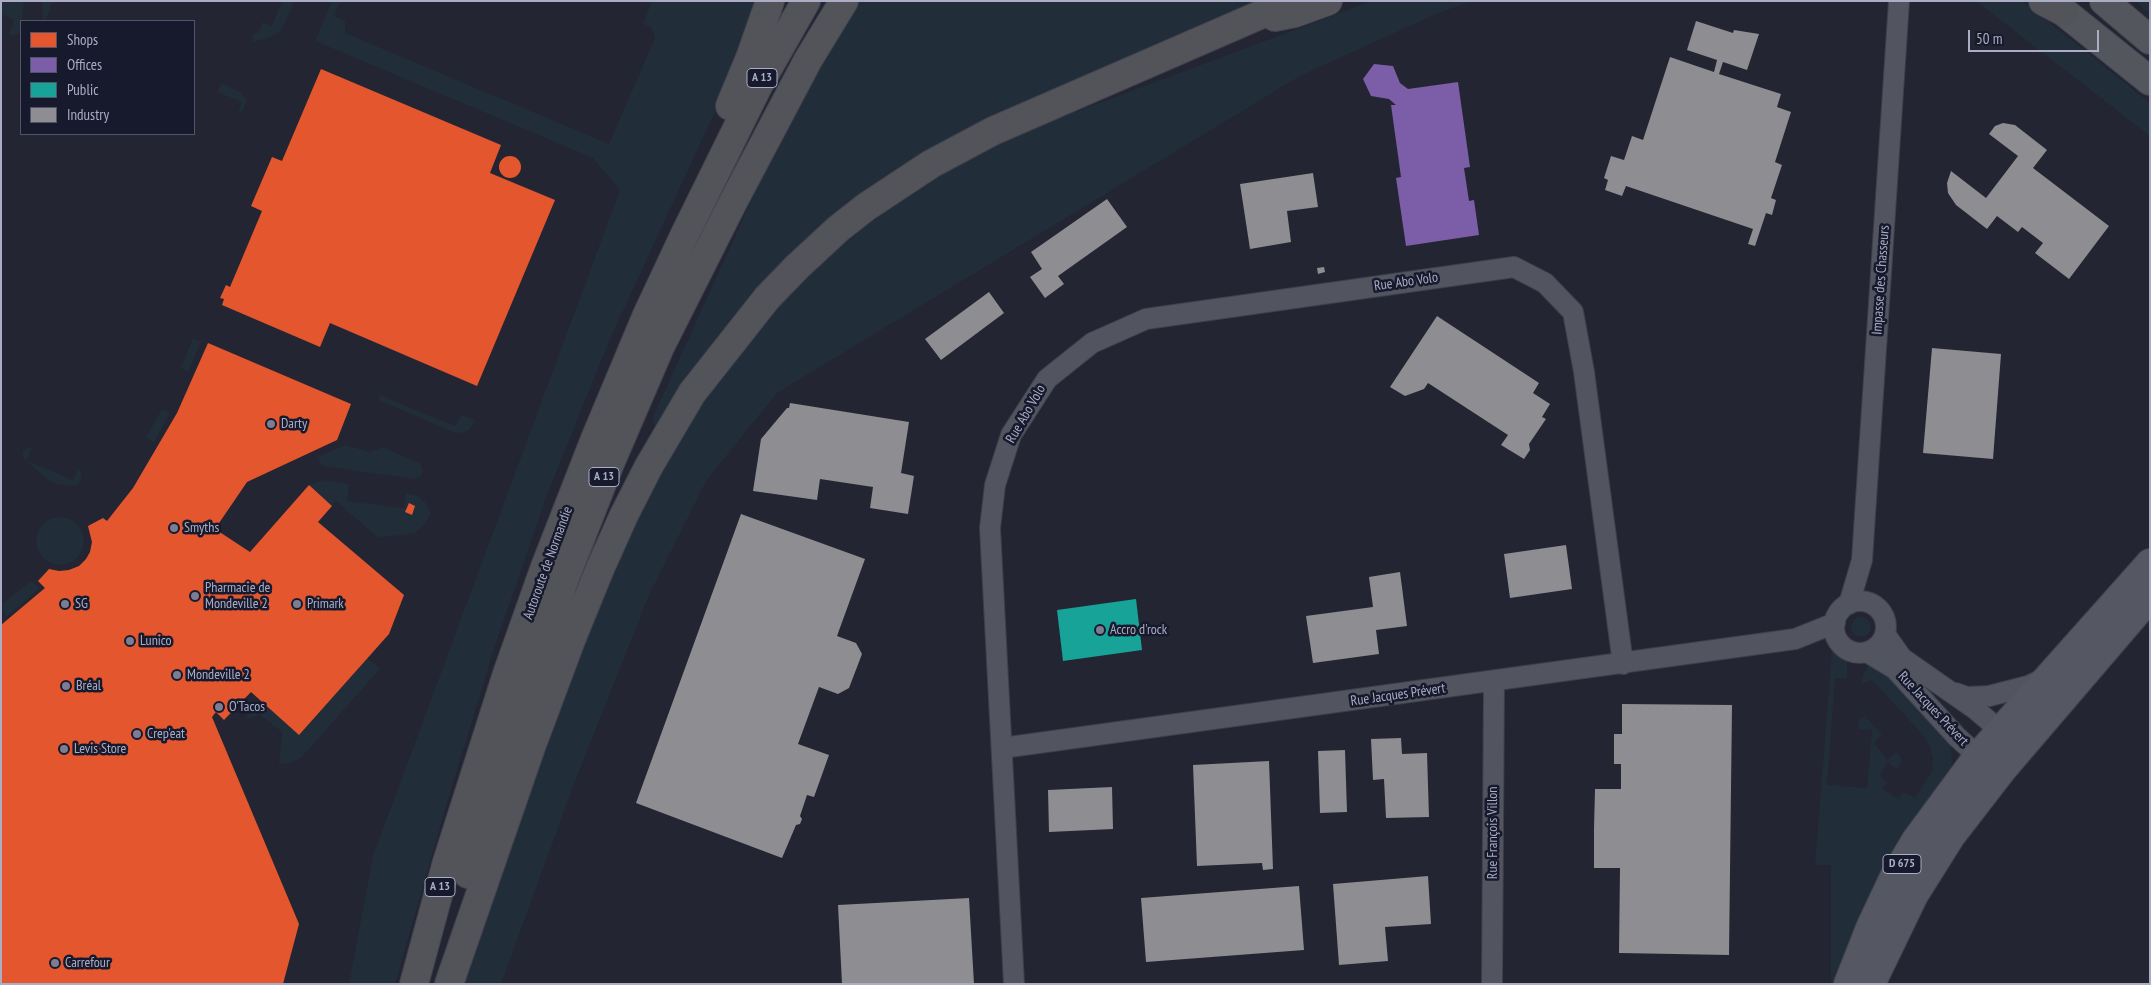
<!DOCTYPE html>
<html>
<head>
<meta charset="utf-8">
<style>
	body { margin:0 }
	#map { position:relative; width:2151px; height:985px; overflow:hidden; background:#242532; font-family:"PT Sans Narrow",sans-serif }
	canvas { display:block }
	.frame { position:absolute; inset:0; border:2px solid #abadc5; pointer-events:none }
	.legend { position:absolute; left:20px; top:20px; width:175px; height:115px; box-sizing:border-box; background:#17192c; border:1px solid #525469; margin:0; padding:6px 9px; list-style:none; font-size:15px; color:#abadc5 }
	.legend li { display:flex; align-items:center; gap:10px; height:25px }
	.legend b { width:25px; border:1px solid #525469 }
	.scale { position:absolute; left:1968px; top:30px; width:131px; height:22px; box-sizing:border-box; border:2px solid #abadc5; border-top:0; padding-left:6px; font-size:15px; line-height:18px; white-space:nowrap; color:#abadc5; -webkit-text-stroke:4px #17192c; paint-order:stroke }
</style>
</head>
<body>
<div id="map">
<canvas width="2151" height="985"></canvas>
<div class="frame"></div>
<ul class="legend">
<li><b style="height:14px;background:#e4572e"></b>Shops</li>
<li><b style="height:14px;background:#7b5ea7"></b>Offices</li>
<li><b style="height:14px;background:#17a398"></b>Public</li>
<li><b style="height:14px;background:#8d8d92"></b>Industry</li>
</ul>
<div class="scale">50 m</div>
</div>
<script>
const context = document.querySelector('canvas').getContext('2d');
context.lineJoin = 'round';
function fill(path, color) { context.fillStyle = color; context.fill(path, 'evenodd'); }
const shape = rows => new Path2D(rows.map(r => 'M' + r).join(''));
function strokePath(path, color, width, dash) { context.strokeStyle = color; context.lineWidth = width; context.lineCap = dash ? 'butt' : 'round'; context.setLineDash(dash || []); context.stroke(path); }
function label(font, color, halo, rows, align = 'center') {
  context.font = font + ' "PT Sans Narrow",sans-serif'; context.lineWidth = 5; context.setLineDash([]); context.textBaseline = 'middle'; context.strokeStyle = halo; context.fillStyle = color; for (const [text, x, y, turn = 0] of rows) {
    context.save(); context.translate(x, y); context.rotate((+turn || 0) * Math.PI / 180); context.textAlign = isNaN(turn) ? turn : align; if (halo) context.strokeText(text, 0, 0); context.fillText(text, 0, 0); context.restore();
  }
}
fill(shape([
	[1,1,24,1,21,32,13,36,9,34,14,20,1,14],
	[42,1,53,1,45,21,43,21],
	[282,1,294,1,284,25,279,32,271,37,253,42,252,35,259,31,263,22,272,26],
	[332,1,340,1,334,16,345,21,345,33,609,144,655,38,651,27,643,24,652,1,758,1,736,66,610,339,547,495,495,646,450,793,395,984,349,984,373,856,620,190,593,158,315,41],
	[857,1,1266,1,1115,62,1034,101,880,187,656,432,653,417,766,168],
	[1372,1,1472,1,1436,14,1300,76,777,393,706,481,649,595,574,784,501,984,464,984,540,758,626,539,668,458,706,395,748,340,810,274,861,230,922,184,1027,130],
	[1976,1,2023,1,2150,103,2150,136],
	[2135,1,2150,1,2150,14],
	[222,83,240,92,247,101,242,112,238,113,242,102,217,92],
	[193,338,201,341,188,372,181,368],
	[380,395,455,426,462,415,475,420,470,429,462,433,453,432,379,400],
	[162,409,170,413,154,442,146,438],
	[345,445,370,452,383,447,419,463,423,469,421,476,414,479,322,466,318,457],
	[28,447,32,448,27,461,73,480,78,469,81,472,81,479,78,485,69,486,55,484,44,477,23,457,23,451],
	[322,480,349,484,347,501,404,508,406,493,416,495,426,503,431,514,425,524,414,534,377,537,336,501,332,506,309,485],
	'36 541a24 24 0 1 1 48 0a24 24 0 1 1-48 0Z',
	[31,581,40,588,6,617,2,604],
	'1851 627a10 10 0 1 1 20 0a10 10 0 1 1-20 0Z',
	[1832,649,1839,651,1847,661,1847,679,1835,678,1827,785,1867,788,1872,730,1858,729,1859,720,1865,716,1882,734,1874,743,1887,760,1897,752,1901,758,1901,764,1897,769,1888,763,1879,775,1887,782,1883,789,1898,799,1904,792,1915,798,1932,771,1933,758,1929,744,1923,735,1872,680,1861,684,1864,672,1870,665,1881,666,1937,725,1951,745,1952,768,1943,789,1842,984,1831,984,1831,865,1815,865],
	[367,658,380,669,301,758,290,763,279,764,282,732,259,714,252,718,245,718,261,701,299,734]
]), '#212d38');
fill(shape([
	[321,69,501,145,490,173,555,200,477,386,330,323,320,347,222,305,224,299,220,298,226,285,230,287,262,211,251,206,272,157,282,161],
	'499 167a11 11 0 1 1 22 0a11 11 0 1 1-22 0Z',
	[208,343,351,404,337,440,247,482,215,529,250,552,309,485,332,506,318,522,404,595,389,634,299,735,251,692,224,720,216,712,212,717,299,924,283,984,1,984,1,625,45,588,38,581,49,569,59,571,69,570,79,566,86,559,90,552,92,542,88,526,103,518,107,521,133,488,177,413],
	[409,503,415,506,412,515,405,512]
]), '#e4572e');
fill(shape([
	[1374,64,1393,66,1400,83,1408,89,1458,82,1470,167,1464,168,1469,201,1474,200,1479,235,1406,246,1396,178,1401,177,1391,105,1396,105,1389,99,1371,96,1363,79]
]), '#7b5ea7');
fill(shape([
	[1136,599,1142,650,1063,661,1057,610]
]), '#17a398');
fill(shape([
	[1696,21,1733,33,1734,30,1759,34,1747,70,1723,62,1719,74,1781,94,1777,107,1791,112,1775,162,1782,165,1771,198,1776,200,1772,215,1766,213,1755,246,1748,244,1753,229,1626,186,1622,196,1605,190,1608,180,1604,178,1611,156,1624,160,1632,136,1643,140,1670,57,1714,72,1717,60,1687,50],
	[2003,123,2015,125,2047,150,2033,168,2109,226,2069,279,2035,253,2043,243,2022,227,2018,232,1997,216,1987,229,1956,205,1948,193,1947,183,1951,171,1986,198,2018,156,1989,134,1995,126],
	[1313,173,1318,207,1287,211,1291,242,1250,249,1240,184],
	[1107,199,1127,227,1058,276,1064,284,1045,298,1030,277,1042,269,1031,252],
	[1324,267,1325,272,1318,274,1317,268],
	[989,292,1004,313,941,360,925,339],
	[1437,316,1539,383,1533,393,1550,404,1542,417,1546,419,1529,444,1530,450,1524,459,1501,445,1508,435,1428,383,1424,389,1405,396,1390,387],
	[1932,348,2001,354,1993,459,1923,453],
	[790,403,909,422,901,473,914,476,908,514,870,508,873,487,820,479,817,500,753,491,761,439,787,408,789,408],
	[741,514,865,559,837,636,856,643,862,654,849,688,838,694,819,687,798,744,829,755,814,797,807,795,800,816,802,819,800,824,796,825,782,858,636,803],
	[1566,545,1572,589,1510,598,1504,554],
	[1400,572,1407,626,1376,630,1379,654,1313,663,1306,616,1373,607,1369,577],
	[1622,704,1732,705,1729,955,1619,953,1620,868,1594,868,1594,829,1595,789,1621,789,1621,764,1614,764,1614,734,1622,734],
	[1401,738,1402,754,1427,753,1429,817,1386,818,1384,779,1373,780,1371,739],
	[1345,750,1347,812,1320,813,1318,751],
	[1269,761,1273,869,1263,870,1262,863,1197,866,1193,765],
	[1112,787,1113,829,1049,832,1048,790],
	[1428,876,1431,924,1385,927,1388,961,1339,965,1333,884],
	[1299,886,1304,950,1146,962,1141,898],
	[969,898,974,984,842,984,838,905]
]), '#8d8d92');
const minor = shape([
	'1834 627a26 26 0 1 1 52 0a26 26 0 1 1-52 0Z',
	[1849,604,1862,560,1899,1],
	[1885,634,1902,658,1975,709,1989,721,1999,733,2001,746],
	[1867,652,1895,669,1957,737,1978,756,1990,758],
	[1956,693,1967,697,1989,696,2028,686,2043,679],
	[1002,748,1795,639,1835,623],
	[1014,984,990,528,995,485,1011,435,1047,379,1092,343,1146,319,1514,267,1545,283,1573,312,1584,372,1623,664],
	[1492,984,1494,682]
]);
const primary = shape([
	[1848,984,1870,928,1894,877,1916,840,1978,756,2150,563],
	[1871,984,1914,895,1951,836,2002,770,2150,597]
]);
const trunk = shape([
	[2055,1,2064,12,2150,81],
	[2104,1,2150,40]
]);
const motorway = shape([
	[2043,1,2064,12],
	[1275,17,1295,13,1328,1],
	[730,106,750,58,770,1],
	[468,874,483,819,523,698,565,578,611,461,660,347,732,204,808,60,844,1],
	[414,984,447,862,507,674,545,567,595,439,647,315,685,234,759,84,806,1],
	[449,984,531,747,571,640,599,571,624,515,649,466,692,393,767,298,797,267,838,229,866,207,931,164,993,131,1292,1]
]);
strokePath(minor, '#3e3f4a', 22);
strokePath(primary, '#41424e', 30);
strokePath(trunk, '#40414e', 30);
strokePath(motorway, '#40414e', 30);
strokePath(minor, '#525460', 20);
strokePath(primary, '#555762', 28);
strokePath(trunk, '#54565e', 28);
strokePath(motorway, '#535459', 28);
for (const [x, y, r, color] of [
	[271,424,5,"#7c7d92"],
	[174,528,5,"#7c7d92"],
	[195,596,5,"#7c7d92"],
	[65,604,5,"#7c7d92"],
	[297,604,5,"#7c7d92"],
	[1100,630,5,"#7c7d92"],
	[130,641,5,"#7c7d92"],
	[177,675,5,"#7c7d92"],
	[66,686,5,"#7c7d92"],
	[219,707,5,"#7c7d92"],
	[137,734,5,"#7c7d92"],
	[64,749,5,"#7c7d92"],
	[55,963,5,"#7c7d92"]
]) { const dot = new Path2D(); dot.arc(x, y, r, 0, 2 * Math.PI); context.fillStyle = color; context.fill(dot); strokePath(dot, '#17192c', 2); }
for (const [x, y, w] of [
	[762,78,30],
	[604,477,30],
	[1902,864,38],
	[440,887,30]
]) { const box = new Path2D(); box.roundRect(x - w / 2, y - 9.5, w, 19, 4); context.fillStyle = '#17192c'; context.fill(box); strokePath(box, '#abadc5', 1); }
label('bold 12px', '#abadc5', null, [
	["A 13",762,78],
	["A 13",604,477],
	["D 675",1902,864],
	["A 13",440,887]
]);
label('14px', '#abadc5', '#17192c', [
	["Impasse des Chasseurs",1881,280,-86],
	["Rue Abo Volo",1406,282,-8],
	["Rue Abo Volo",1026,414,-60],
	["Autoroute de Normandie",548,563,-70],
	["Rue Jacques Prévert",1398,695,-8],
	["Rue Jacques Prévert",1933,709,47],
	["Rue François Villon",1493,833,-90]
]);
label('14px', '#abadc5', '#17192c', [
	["Darty",281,424],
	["Smyths",184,528],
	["Pharmacie de",205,588],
	["Mondeville 2",205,604],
	["SG",75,604],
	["Primark",307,604],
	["Accro d'rock",1110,630],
	["Lunico",140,641],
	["Mondeville 2",187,675],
	["Bréal",76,686],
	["O'Tacos",229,707],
	["Crep'eat",147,734],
	["Levis Store",74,749],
	["Carrefour",65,963]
], 'left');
</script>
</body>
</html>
